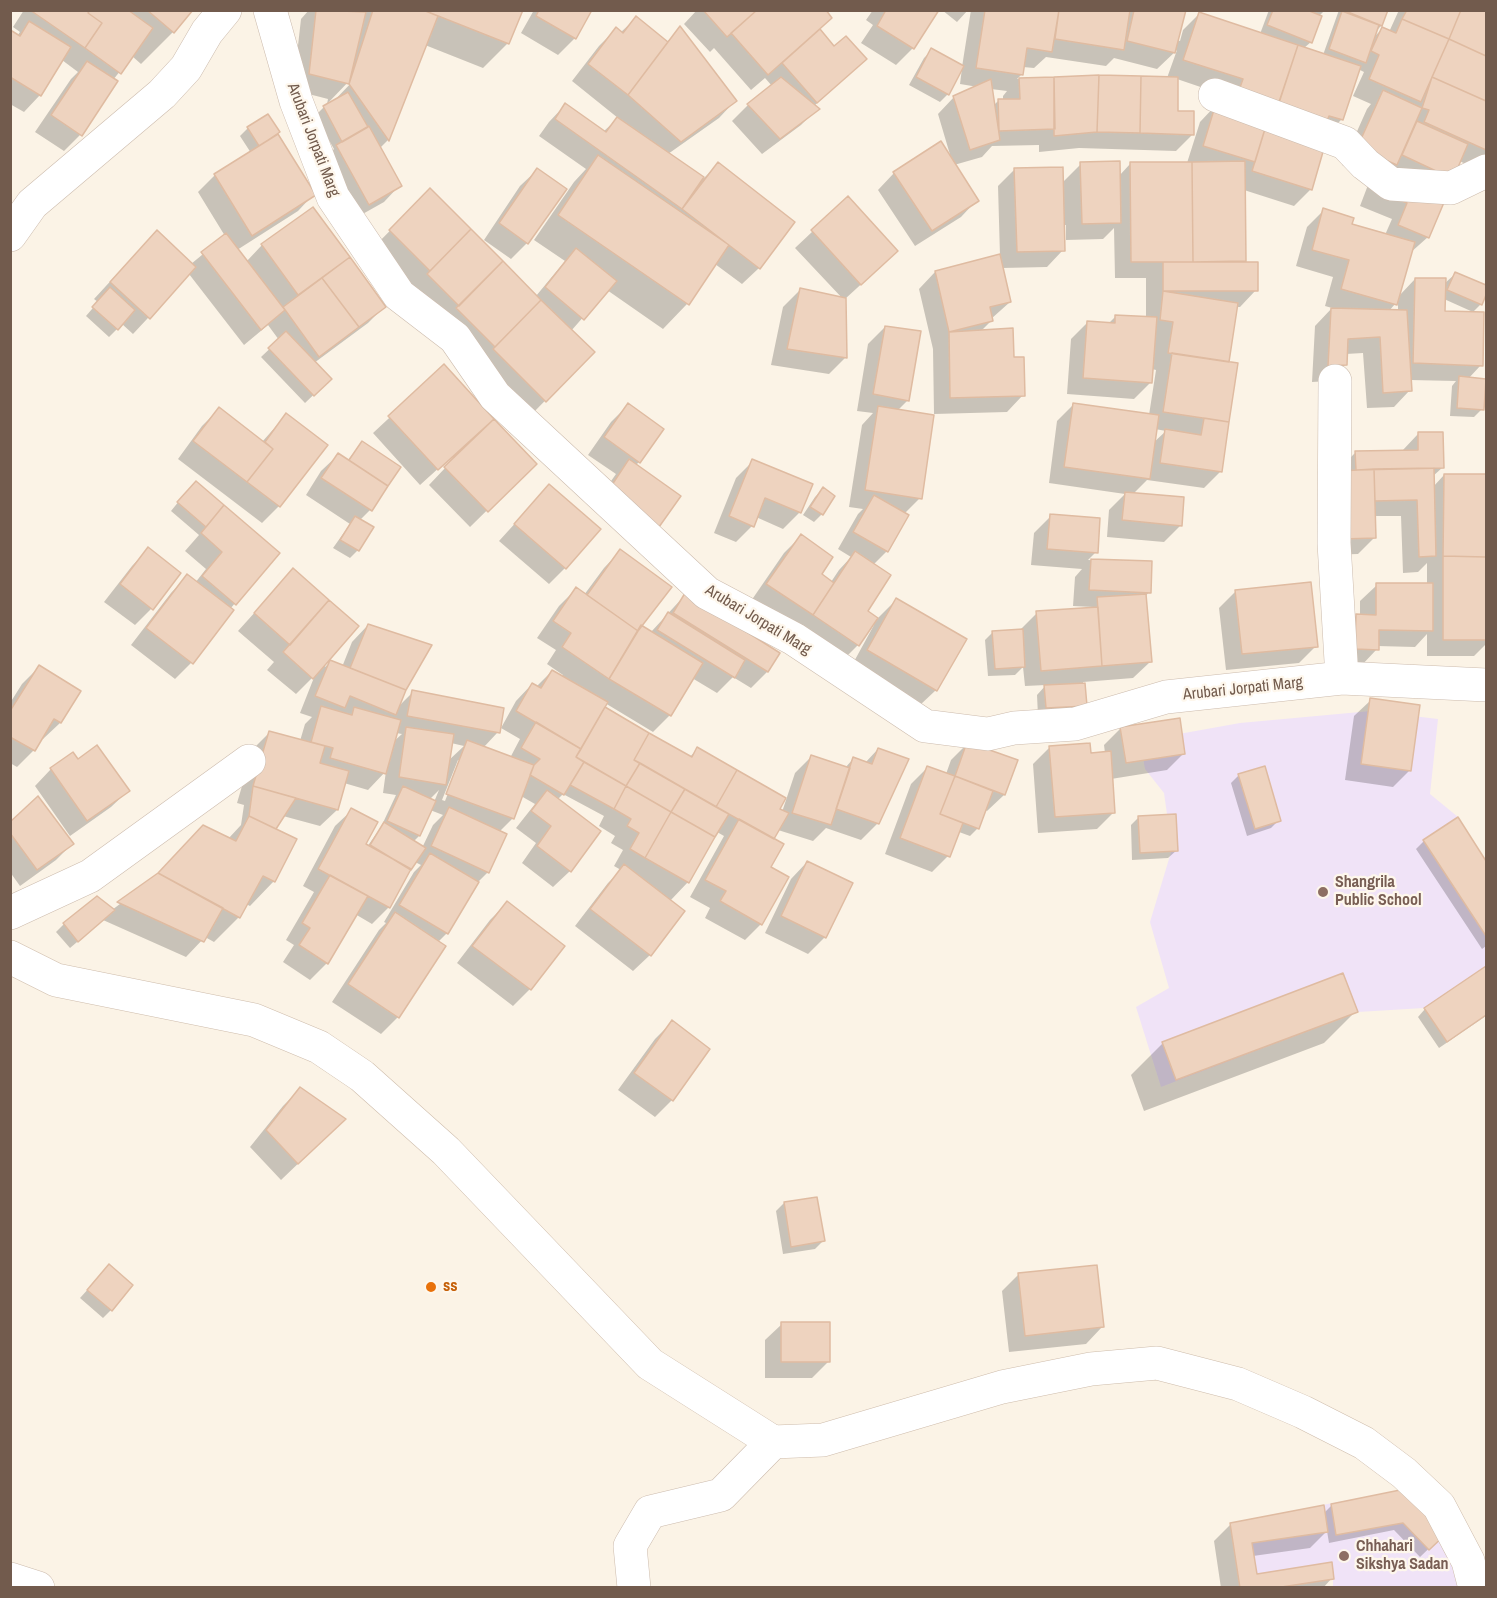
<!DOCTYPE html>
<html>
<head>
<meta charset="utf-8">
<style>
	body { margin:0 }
	#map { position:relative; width:1497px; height:1598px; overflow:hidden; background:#fbf3e6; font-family:"Archivo Narrow",sans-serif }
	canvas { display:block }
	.frame { position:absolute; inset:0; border:12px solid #725b4d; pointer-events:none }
</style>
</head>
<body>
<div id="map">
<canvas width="1497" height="1598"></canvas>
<div class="frame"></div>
</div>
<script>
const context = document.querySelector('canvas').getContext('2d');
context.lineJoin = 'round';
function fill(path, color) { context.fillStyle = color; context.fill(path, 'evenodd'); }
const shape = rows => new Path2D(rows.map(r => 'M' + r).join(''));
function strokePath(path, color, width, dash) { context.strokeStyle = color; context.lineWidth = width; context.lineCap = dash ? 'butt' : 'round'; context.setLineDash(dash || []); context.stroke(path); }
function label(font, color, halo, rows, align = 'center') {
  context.font = font + ' "Archivo Narrow",sans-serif'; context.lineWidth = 4.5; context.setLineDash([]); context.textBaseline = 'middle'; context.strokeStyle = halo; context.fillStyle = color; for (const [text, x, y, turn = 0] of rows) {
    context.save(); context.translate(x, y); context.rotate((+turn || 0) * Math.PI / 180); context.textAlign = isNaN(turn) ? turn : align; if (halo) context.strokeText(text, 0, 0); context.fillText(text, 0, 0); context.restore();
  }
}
fill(shape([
	[1371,711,1438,719,1430,794,1458,817,1486,861,1486,1015,1447,1042,1424,1008,1358,1012,1161,1087,1136,1007,1169,988,1150,922,1172,849,1164,793,1145,769,1140,741,1240,723],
	[1405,1489,1447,1533,1459,1587,1333,1587,1333,1579,1240,1587,1230,1523]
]), '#f0e3f7');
fill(shape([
	[24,10,191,10,173,32,141,64,132,56,113,80,116,82,80,135,64,151,35,132,71,79,78,72,62,60,40,95,24,112,10,104,10,34,17,36,20,32,13,27],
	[309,10,352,10,361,12,362,10,522,10,507,44,483,68,425,45,388,140,380,148,400,185,384,202,352,220,320,163,334,149,315,116,323,108,327,108,355,79,353,77,327,104,328,99,293,90,301,19],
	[534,10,590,10,575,38,558,55,521,33],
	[697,10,824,10,818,30,834,48,865,59,814,106,817,109,801,125,762,154,732,121,748,105,772,86,765,78,751,90,714,48,710,52,684,24],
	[873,10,937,10,913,48,896,65,861,43,873,25,866,20],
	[942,10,968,10,957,22],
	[971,10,1185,10,1177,40,1180,41,1183,30,1200,13,1260,34,1269,10,1325,10,1320,15,1311,42,1304,48,1323,55,1339,10,1386,10,1381,26,1376,31,1373,38,1382,29,1389,32,1399,10,1486,10,1486,154,1473,167,1459,161,1452,178,1438,191,1446,194,1428,237,1410,253,1395,304,1389,311,1398,311,1398,297,1415,279,1445,280,1444,284,1455,274,1486,287,1481,304,1473,312,1444,299,1443,313,1483,313,1481,365,1468,379,1485,380,1482,409,1474,417,1450,416,1452,386,1456,381,1410,380,1410,390,1394,407,1367,408,1363,353,1346,354,1345,364,1329,381,1312,382,1315,326,1332,308,1325,306,1333,277,1296,266,1307,227,1324,210,1352,219,1350,225,1385,235,1392,219,1360,206,1368,185,1374,179,1342,165,1367,109,1371,104,1353,96,1364,72,1358,69,1341,120,1323,138,1325,139,1311,189,1294,206,1244,190,1245,263,1256,263,1256,290,1240,307,1236,307,1227,363,1236,364,1221,471,1204,488,1147,480,1133,494,1182,498,1181,525,1164,542,1107,537,1109,510,1125,494,1049,483,1057,421,1074,404,1149,415,1156,370,1152,369,1151,382,1134,399,1067,394,1071,339,1088,322,1108,324,1116,316,1146,318,1146,278,1115,278,1114,228,1103,239,1066,240,1066,225,1063,225,1063,250,1047,267,1002,268,1010,302,991,319,991,321,980,332,1012,330,1012,358,1023,358,1023,395,1007,412,934,414,933,349,919,289,935,272,1000,256,998,186,1015,169,1061,169,1062,183,1081,164,1118,163,1119,176,1130,164,1187,163,1200,122,1216,105,1223,107,1227,96,1177,79,1176,113,1193,113,1193,134,1176,151,1079,148,1039,152,1039,145,992,146,982,157,954,165,977,200,961,217,915,246,878,190,894,173,940,143,951,158,938,114,954,97,978,87,960,84,962,68,948,94,940,102,909,85,924,58,932,50,962,67],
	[1177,50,1167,78,1099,77,1017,79,1022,74,1023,67,1034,68,1046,57,1106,66,1114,58,1157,69],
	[991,89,1007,91,1003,96,1003,100,999,100,994,105],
	[1155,429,1166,431,1153,443],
	[636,18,667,42,680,29,735,101,719,118,668,154,703,179,718,164,759,268,742,284,715,264,687,304,663,329,607,290,571,331,593,352,529,417,373,248,430,190,536,296,565,261,534,240,574,182,586,169,539,136,549,122,565,105,603,132,618,118,572,81,599,46,616,29,620,33],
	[248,128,278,132,272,138,314,194,298,211,237,250,246,262,262,245,313,209,384,307,368,323,314,363,330,379,305,403,261,357,279,340,268,325,244,345,189,274,133,334,122,324,109,337,86,316,98,302,94,299,140,249,191,264,225,236,198,192,215,175,251,153,240,136],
	[537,170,527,243,511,259,484,240,520,186],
	[848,198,880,267,845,299,845,358,829,374,771,365,783,307,800,290,843,299,795,248],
	[885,327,908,400,897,411,920,498,904,514,907,515,887,551,873,565,866,612,877,619,896,600,936,690,919,706,851,667,874,625,872,623,858,645,842,661,751,601,784,553,801,536,820,574,831,582,839,570,851,557,838,549,858,514,863,509,849,507,862,425,873,413,857,411,868,344],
	[444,367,534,464,470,527,429,485,463,449,462,447,420,485,373,433],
	[628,405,639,462,592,508,616,474,588,455,611,422],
	[219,409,262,442,286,415,326,445,279,506,262,523,178,459,202,426],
	[1418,434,1443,467,1432,477,1433,487,1444,475,1486,476,1486,644,1474,656,1427,656,1427,634,1415,647,1377,646,1377,649,1361,666,1339,665,1340,633,1356,616,1360,616,1360,601,1377,585,1427,585,1427,563,1418,572,1403,573,1401,516,1374,516,1375,537,1358,554,1326,555,1339,469,1355,453,1402,451],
	[362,443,399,468,370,510,360,520,371,528,358,550,350,558,333,548,350,524,306,495,321,471,338,455,347,461],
	[753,461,800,512,783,529,756,517,752,526,736,542,714,533,736,478],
	[549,486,565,568,549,584,499,541],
	[823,489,822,514,814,522,803,515,815,497],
	[188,490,278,553,230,609,191,663,175,679,131,645,171,593,187,576,195,583,206,569,185,551,199,535,171,511],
	[1051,516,1096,552,1088,560,1151,562,1149,592,1145,597,1150,662,1133,678,1083,682,1085,706,1038,716,1037,695,1046,685,1025,686,1023,667,1015,675,988,676,985,640,993,632,1020,630,1037,613,1093,609,1093,607,1073,606,1075,577,1082,569,1031,565,1034,533],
	[148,549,151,609,135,625,104,602,132,566],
	[620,551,639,625,651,632,685,595,778,653,767,672,751,688,733,677,717,693,692,678,669,716,653,732,605,703,602,708,689,758,697,749,782,812,795,773,812,756,845,768,853,759,865,763,878,749,878,823,861,840,826,828,813,841,778,830,772,840,761,924,745,940,705,918,710,908,690,897,724,836,717,832,688,882,670,901,650,955,633,971,575,926,608,883,621,870,614,866,623,850,611,843,615,836,599,826,604,816,563,794,557,800,570,871,553,887,522,863,536,843,516,828,535,804,521,796,513,818,499,832,488,872,476,884,447,933,438,942,444,946,398,1017,381,1034,332,1002,379,930,386,923,384,922,414,872,421,865,415,862,389,907,372,924,355,914,327,963,310,980,283,962,294,945,286,940,314,892,303,886,335,826,352,810,364,845,367,847,381,827,396,795,383,793,386,771,368,790,344,783,337,810,320,826,283,816,273,830,274,881,250,906,246,904,239,917,214,942,205,937,186,957,103,920,70,948,56,932,64,924,112,910,154,878,228,839,241,825,244,805,237,803,253,749,270,732,300,741,305,724,312,717,300,713,315,675,296,694,267,670,274,662,238,631,293,570,325,667,330,662,342,667,352,642,368,625,405,690,397,708,413,692,498,732,483,748,510,758,520,739,501,728,516,701,532,684,536,687,552,671,562,677,563,675,547,664,556,650,537,638,559,606,576,589,584,595,604,568],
	[396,733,402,734,393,742],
	[451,743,464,746,448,761],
	[458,760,461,760,445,801,442,800],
	[439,790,434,802,429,800],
	[430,810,443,815,433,825,422,848,413,842,419,836],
	[1236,591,1316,646,1299,663,1226,670,1219,608],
	[39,667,79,692,60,723,43,739,41,738,33,751,17,767,10,763,10,703,22,684],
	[1371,700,1410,770,1393,787,1345,780,1354,716],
	[1121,728,1183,754,1167,770,1111,779,1114,812,1097,829,1038,833,1033,764,1050,747,1089,754,1105,753,1104,745],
	[968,743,1004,795,987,811,985,810,978,828,970,836,959,832,948,856,932,872,885,854,911,784,927,768,946,774,951,760],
	[51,769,128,791,111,807,70,836,35,786],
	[1239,775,1279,820,1271,828,1247,836,1231,783],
	[1139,817,1177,850,1168,858,1132,860,1131,825],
	[1457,819,1486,864,1486,946,1482,949,1416,849,1424,841],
	[10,824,72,844,56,860,20,886,10,872],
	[807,862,851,884,825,937,808,954,765,933,791,879],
	[507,903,563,946,530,989,513,1006,457,963,490,920],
	[1486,968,1486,1016,1439,1048,1418,1017,1425,1009],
	[1356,1011,1324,1043,1144,1111,1131,1075,1163,1043],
	[672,1022,708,1049,672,1100,655,1117,618,1090,655,1039],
	[300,1089,327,1136,281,1180,250,1147,283,1106],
	[784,1203,823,1241,815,1249,783,1254,776,1211],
	[109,1266,111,1310,103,1318,80,1298],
	[1018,1275,1102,1327,1086,1344,1009,1352,1002,1291],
	[782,1324,829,1361,812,1378,765,1378,765,1340],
	[1332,1505,1445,1533,1420,1557,1394,1530,1329,1543,1327,1531,1310,1548,1253,1556,1255,1575,1332,1578,1323,1588,1221,1588,1214,1541,1231,1524,1323,1514]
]), '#0003');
const building = shape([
	[30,10,90,10,88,13,102,23,85,48,30,10],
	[90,10,128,10,153,28,121,74,85,48,102,23,88,13,90,10],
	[147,10,193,10,174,33,147,10],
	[316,10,366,12,349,84,309,74,316,10],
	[373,10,423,10,438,16,389,141,349,84,373,10],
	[423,10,523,10,509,44,423,10],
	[539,10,592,10,576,39,536,16,539,10],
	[703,10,757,10,727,37,703,10],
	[757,10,826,10,832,18,768,75,731,33,757,10],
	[886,10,939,10,914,49,877,26,886,10],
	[985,10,1059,10,1052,52,1027,48,1023,75,976,68,985,10],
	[1059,10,1130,10,1124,50,1055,39,1059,10],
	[1134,10,1186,10,1175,53,1127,41,1134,10],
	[1273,10,1307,10,1322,16,1312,43,1267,25,1273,10],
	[1343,10,1388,10,1382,26,1343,10],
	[1407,10,1461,10,1449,39,1402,19,1407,10],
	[1461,10,1486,10,1486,56,1449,39,1461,10],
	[1342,11,1379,25,1366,63,1329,49,1342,11],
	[1199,12,1298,45,1278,106,1238,93,1243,79,1183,60,1199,12],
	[636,16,668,42,628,95,588,64,616,27,623,33,636,16],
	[1402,19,1449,39,1421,102,1369,79,1379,55,1371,51,1382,27,1396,33,1402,19],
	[29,21,71,47,41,96,10,77,10,33,12,31,20,36,29,21],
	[680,26,737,101,681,142,628,95,680,26],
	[820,29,834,46,846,36,867,59,817,103,782,63,820,29],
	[1449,39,1486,56,1486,101,1432,77,1449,39],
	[1298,45,1361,66,1343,120,1329,116,1326,124,1277,108,1298,45],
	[931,48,964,66,949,95,916,77,931,48],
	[87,61,118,81,82,136,51,115,87,61],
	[1099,75,1141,76,1140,133,1097,132,1099,75],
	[1099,75,1097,132,1054,136,1054,77,1099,75],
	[1141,76,1178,77,1178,111,1194,111,1194,135,1140,133,1141,76],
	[781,77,820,109,780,139,747,104,781,77],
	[1054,77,1055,129,999,131,998,99,1020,99,1019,78,1054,77],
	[1432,77,1486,101,1486,150,1424,122,1429,110,1422,108,1432,77],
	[991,79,1000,140,970,150,953,96,991,79],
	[1383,90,1422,108,1397,165,1357,148,1383,90],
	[348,92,368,127,342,142,323,106,348,92],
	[565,103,606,132,617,117,704,177,682,209,555,119,565,103],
	[1216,103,1268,119,1255,162,1203,146,1216,103],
	[268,114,280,132,259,146,247,127,268,114],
	[1268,119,1327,138,1312,190,1252,171,1268,119],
	[1417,121,1468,144,1453,179,1402,155,1417,121],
	[369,126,402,186,369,205,336,145,369,126],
	[278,134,316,195,252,236,214,174,278,134],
	[941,141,979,201,932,231,893,172,941,141],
	[598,155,729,245,689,305,558,215,598,155],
	[1120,161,1121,223,1082,224,1080,162,1120,161],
	[1245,161,1246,261,1193,262,1192,162,1245,161],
	[718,162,795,222,760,269,682,209,718,162],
	[1130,162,1192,162,1193,262,1131,262,1130,162],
	[1063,167,1065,251,1017,252,1014,168,1063,167],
	[537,168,567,189,528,244,499,223,537,168],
	[430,188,471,229,430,271,389,230,430,188],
	[1375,190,1448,193,1429,238,1398,225,1407,203,1375,190],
	[848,196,898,251,861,285,811,230,848,196],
	[313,207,350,257,298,295,261,244,313,207],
	[1323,208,1354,218,1352,224,1415,242,1397,305,1341,289,1349,260,1312,250,1323,208],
	[471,229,503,261,459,306,427,274,471,229],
	[157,230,196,267,150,319,110,282,157,230],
	[226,233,285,310,261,330,201,252,226,233],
	[576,248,617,281,584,320,545,287,576,248],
	[1000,254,1011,302,990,307,993,321,949,332,935,271,1000,254],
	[350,257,386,307,359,327,322,278,350,257],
	[503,261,541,300,495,347,456,308,503,261],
	[1163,262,1258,262,1258,291,1163,291,1163,262],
	[1455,272,1486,285,1486,295,1482,305,1447,290,1455,272],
	[322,278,359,327,319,357,283,307,322,278],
	[1415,278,1446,278,1445,311,1484,312,1483,366,1413,363,1415,278],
	[110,287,135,310,118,330,92,307,110,287],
	[800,288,846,298,847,358,787,349,800,288],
	[1163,291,1238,303,1229,362,1168,353,1173,322,1160,320,1163,291],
	[541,300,595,352,546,402,493,349,541,300],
	[1331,308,1407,310,1412,391,1383,393,1380,337,1348,339,1347,365,1328,366,1331,308],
	[1115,315,1157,317,1152,383,1083,378,1087,321,1115,323,1115,315],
	[885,326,921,331,909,401,873,394,885,326],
	[1013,328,1014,357,1024,357,1025,396,950,398,949,332,1013,328],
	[286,331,332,379,314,396,268,348,286,331],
	[1172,353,1238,363,1229,422,1163,412,1172,353],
	[444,364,494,419,438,470,388,416,444,364],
	[1459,376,1486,379,1484,410,1457,408,1459,376],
	[628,403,664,429,640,463,604,437,628,403],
	[1073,403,1159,415,1150,479,1064,467,1073,403],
	[878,406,934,415,922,499,865,490,878,406],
	[219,407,273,449,247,482,193,441,219,407],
	[286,413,328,445,280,507,247,482,273,449,265,442,286,413],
	[1204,418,1229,422,1222,472,1160,463,1165,429,1201,435,1204,418],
	[494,419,537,464,488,512,444,467,494,419],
	[1418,432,1443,432,1444,468,1356,470,1355,451,1418,450,1418,432],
	[362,441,401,467,388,486,349,460,362,441],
	[338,453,388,486,372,511,321,478,338,453],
	[629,459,681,496,659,527,608,491,629,459],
	[752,459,813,484,801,513,765,498,754,527,729,516,752,459],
	[1434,468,1436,556,1419,557,1417,500,1375,501,1374,469,1434,468],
	[1374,469,1376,538,1342,539,1341,471,1374,469],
	[1444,474,1486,474,1486,557,1443,556,1444,474],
	[196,481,224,505,206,527,177,502,196,481],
	[549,484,601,529,566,569,514,524,549,484],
	[823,487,835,496,823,515,810,507,823,487],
	[1125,492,1184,497,1182,526,1122,520,1125,492],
	[874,495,909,515,888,552,853,532,874,495],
	[224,505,280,553,236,605,202,576,222,552,201,533,224,505],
	[1050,514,1100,518,1098,553,1047,549,1050,514],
	[355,516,374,527,359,551,340,540,355,516],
	[801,534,833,557,822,574,834,583,813,615,766,584,801,534],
	[148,547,181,573,153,610,120,584,148,547],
	[620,549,672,587,638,631,587,595,620,549],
	[855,551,891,575,868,611,878,618,859,646,813,615,855,551],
	[1443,556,1486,557,1486,640,1443,640,1443,556],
	[1091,559,1152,561,1151,593,1089,590,1091,559],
	[293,568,329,600,290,645,254,613,293,568],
	[187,574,234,610,193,664,146,628,187,574],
	[1311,582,1318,647,1242,654,1235,590,1311,582],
	[1376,583,1433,583,1433,631,1379,630,1379,650,1355,649,1356,614,1376,615,1376,583],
	[576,587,638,631,609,679,562,647,571,633,553,621,576,587],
	[685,593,780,653,768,672,673,613,685,593],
	[1146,594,1152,662,1102,666,1097,597,1146,594],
	[896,598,967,639,937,691,867,650,896,598],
	[329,600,359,626,313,679,283,652,329,600],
	[1098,607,1102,666,1041,671,1036,611,1098,607],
	[668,612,745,660,735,678,657,630,668,612],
	[368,624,432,645,406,690,350,668,368,624],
	[641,625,703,663,671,716,609,679,641,625],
	[1023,629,1025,667,995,669,992,631,1023,629],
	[330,660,406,690,396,715,350,696,345,708,315,696,330,660],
	[39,665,81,691,61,723,54,719,35,751,10,737,10,711,39,665],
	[552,670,608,702,581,749,516,711,532,683,541,688,552,670],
	[1085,683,1087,706,1046,708,1044,685,1085,683],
	[412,690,504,708,500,733,407,716,412,690],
	[1370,698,1420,705,1411,771,1361,764,1370,698],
	[321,706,352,715,354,707,401,720,386,774,330,758,333,748,311,742,321,706],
	[605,707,649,733,634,760,640,763,626,786,576,757,605,707],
	[1180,718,1185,754,1126,763,1120,727,1180,718],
	[536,722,581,749,576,757,584,762,564,795,530,775,534,765,540,759,521,748,536,722],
	[406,727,454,734,446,785,399,777,406,727],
	[269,731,325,746,320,763,349,771,338,810,253,786,269,731],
	[649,733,692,757,697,747,737,770,716,807,634,760,649,733],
	[467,740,534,765,514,819,446,794,467,740],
	[967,742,1018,760,1005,795,955,776,967,742],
	[1090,743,1091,753,1111,751,1115,813,1055,817,1049,746,1090,743],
	[97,745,130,791,87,821,50,768,73,752,78,759,97,745],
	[878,748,909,759,879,824,836,809,853,757,872,764,878,748],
	[811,755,850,768,831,825,792,813,811,755],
	[584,762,626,786,614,809,570,785,584,762],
	[640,763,685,789,671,812,626,786,640,763],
	[927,766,955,776,940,814,963,823,950,857,900,838,927,766],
	[1265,766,1281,821,1255,829,1238,774,1265,766],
	[737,770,786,798,780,809,789,813,774,839,716,807,737,770],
	[955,776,993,791,979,829,940,814,955,776],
	[253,786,296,798,276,829,249,816,253,786],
	[403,786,436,801,420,836,387,821,403,786],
	[626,786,671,812,645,858,630,849,639,833,627,826,631,819,614,809,626,786],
	[685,789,729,814,715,837,671,812,685,789],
	[547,790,601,831,571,872,537,846,551,826,531,811,547,790],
	[38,796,74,844,37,870,10,833,10,822,38,796],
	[449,807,507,834,489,873,431,846,449,807],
	[351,808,378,822,366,844,411,869,390,908,318,869,351,808],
	[671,812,715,837,689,883,645,858,671,812],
	[1176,814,1178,851,1140,853,1138,816,1176,814],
	[249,816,297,839,275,882,263,876,240,918,158,873,203,825,236,841,249,816],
	[1458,817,1486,861,1486,936,1423,840,1458,817],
	[739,819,784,844,771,867,789,877,762,925,720,901,726,891,705,880,739,819],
	[384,822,426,848,411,870,370,845,384,822],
	[430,853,479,882,448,934,399,905,430,853],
	[807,861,853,883,826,938,781,916,807,861],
	[624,864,685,911,651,956,590,909,624,864],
	[158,873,223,908,204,942,117,902,158,873],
	[330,875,368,896,328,964,299,945,310,928,302,923,330,875],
	[97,896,115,910,78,942,63,923,97,896],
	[507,901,565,946,531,990,472,946,507,901],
	[395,912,446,946,399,1018,348,984,395,912],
	[1486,966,1486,1015,1447,1042,1424,1008,1486,966],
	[1343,973,1358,1012,1176,1080,1162,1042,1343,973],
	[672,1020,710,1049,673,1101,634,1073,672,1020],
	[300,1087,346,1119,298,1164,266,1130,300,1087],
	[817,1197,825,1241,791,1247,784,1202,817,1197],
	[109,1264,133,1285,112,1311,87,1290,109,1264],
	[1097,1265,1104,1327,1025,1336,1018,1273,1097,1265],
	[781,1322,830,1322,830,1362,781,1362,781,1322],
	[1405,1489,1447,1533,1429,1550,1403,1523,1336,1535,1331,1504,1405,1489],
	[1324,1505,1328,1532,1252,1543,1257,1574,1332,1562,1334,1579,1275,1588,1240,1588,1230,1523,1324,1505]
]);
fill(building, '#eed3bf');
strokePath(building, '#dfbba1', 1.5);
const minor = shape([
	[270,10,296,101,333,197,399,295,455,338,495,396,707,593,794,639,925,726,988,734,1014,728,1075,724,1166,697,1342,678,1486,685],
	[1215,95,1345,143,1365,164,1391,184,1451,188,1486,171],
	[10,235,32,204,162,94,186,68,207,32,225,10],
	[1335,381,1334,543,1342,678],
	[10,913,90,876,249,761],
	[10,1579,38,1588],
	[634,1588,630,1546,650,1512,721,1495,773,1442]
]);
const secondary = shape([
	[10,957,56,980,254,1020,319,1047,362,1076,446,1151,650,1364,773,1442,823,1440,1002,1387,1091,1369,1157,1363,1238,1384,1303,1412,1364,1443,1404,1473,1439,1506,1468,1561,1475,1588]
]);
strokePath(minor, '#ccbbad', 34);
strokePath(secondary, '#cebcab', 34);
strokePath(minor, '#fff', 33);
strokePath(secondary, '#fff', 33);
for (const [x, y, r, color] of [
	[1323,892,6,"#8d6e63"],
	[431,1287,6,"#e8710a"],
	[1344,1556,6,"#8d6e63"]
]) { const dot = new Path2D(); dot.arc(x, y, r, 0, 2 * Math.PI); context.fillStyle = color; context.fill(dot); strokePath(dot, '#fef7ec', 2); }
label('16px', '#725b4d', '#fef7ec', [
	["Arubari Jorpati Marg",313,140,69],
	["Arubari Jorpati Marg",758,620,31],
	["Arubari Jorpati Marg",1243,689,-6]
]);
label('bold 16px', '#785e54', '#fef7ec', [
	["Shangrila",1335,883],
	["Public School",1335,901],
	["Chhahari",1356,1547],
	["Sikshya Sadan",1356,1565]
], 'left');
label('bold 16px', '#c56008', '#fef7ec', [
	["ss",443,1287]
], 'left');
</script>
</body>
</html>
